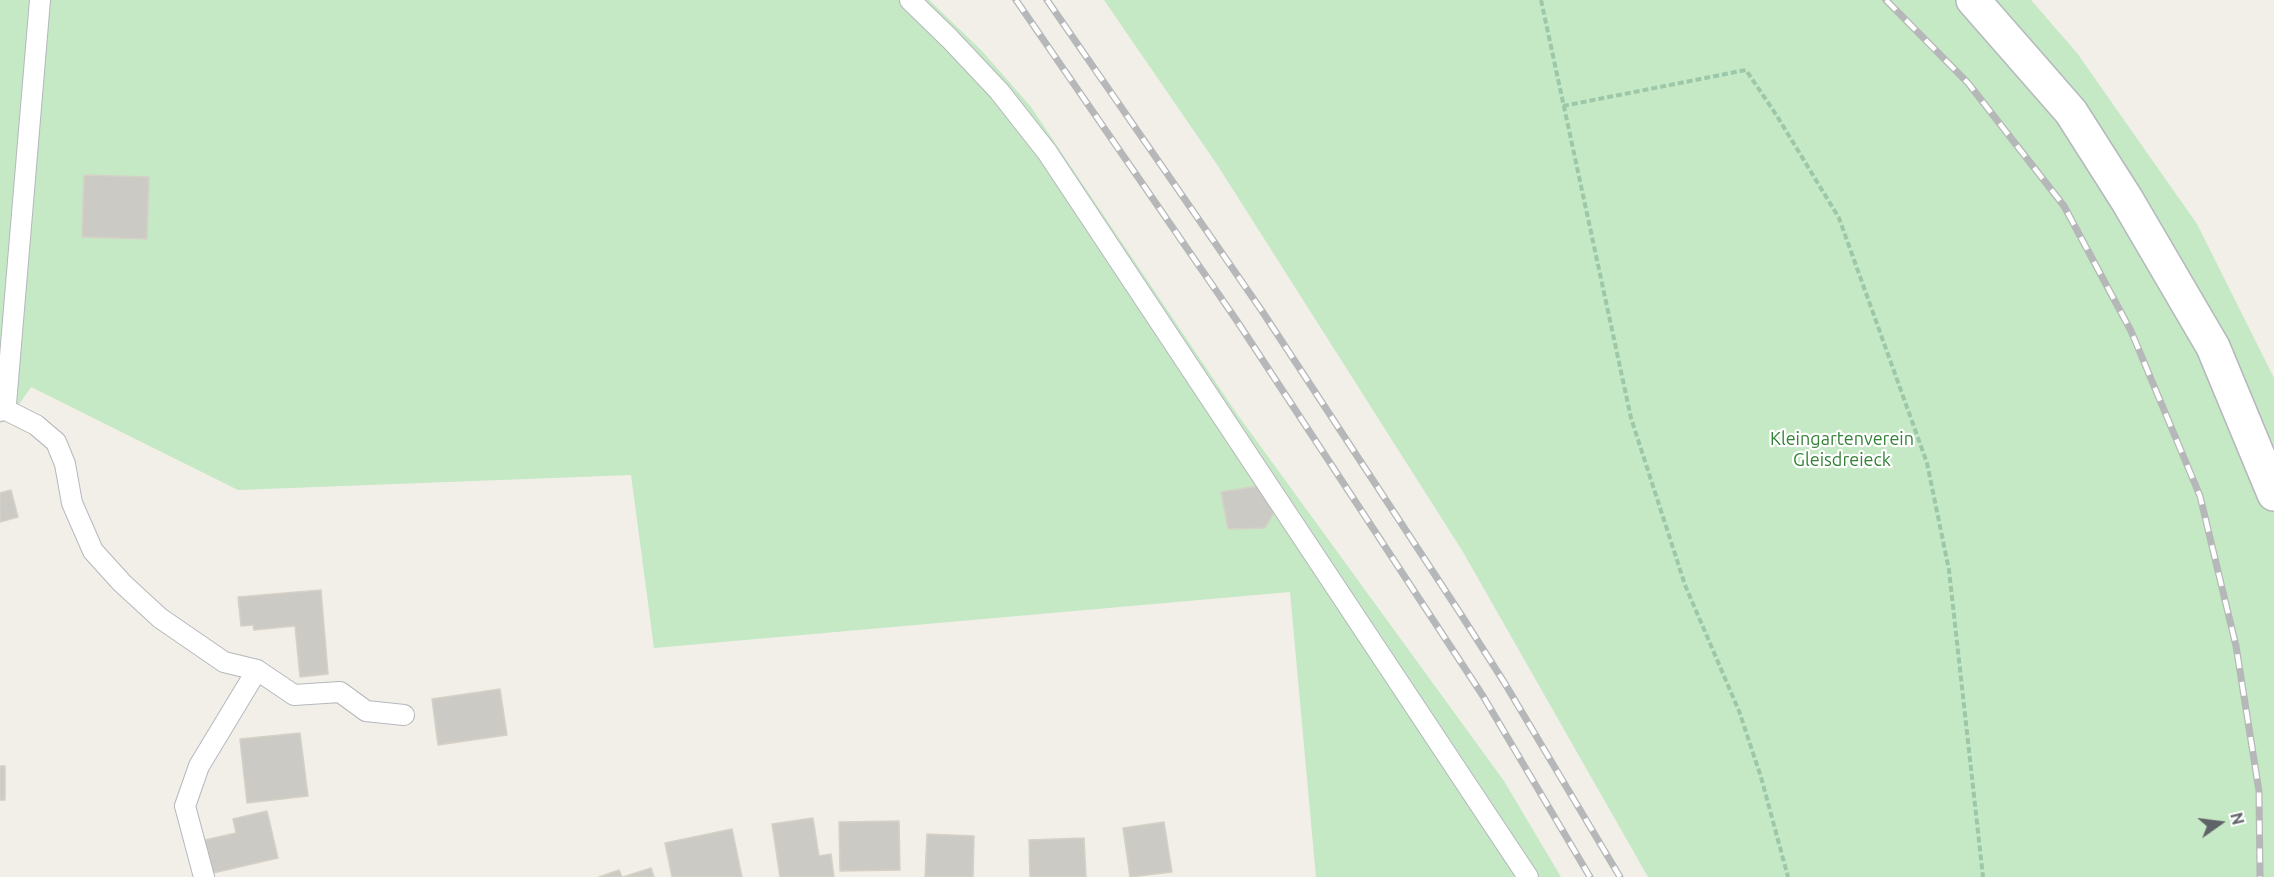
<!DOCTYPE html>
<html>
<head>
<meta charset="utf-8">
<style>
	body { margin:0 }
	#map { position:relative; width:2274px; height:877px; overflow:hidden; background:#f1efe8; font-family:Ubuntu,sans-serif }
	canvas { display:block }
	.north { position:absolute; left:2190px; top:793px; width:60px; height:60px; -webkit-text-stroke:4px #fff; paint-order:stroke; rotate:76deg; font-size:16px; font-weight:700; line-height:24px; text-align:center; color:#5f6368 }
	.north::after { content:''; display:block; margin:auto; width:21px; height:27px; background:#5f6368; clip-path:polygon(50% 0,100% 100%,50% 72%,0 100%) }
</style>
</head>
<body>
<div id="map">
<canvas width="2274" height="877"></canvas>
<div class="north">N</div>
</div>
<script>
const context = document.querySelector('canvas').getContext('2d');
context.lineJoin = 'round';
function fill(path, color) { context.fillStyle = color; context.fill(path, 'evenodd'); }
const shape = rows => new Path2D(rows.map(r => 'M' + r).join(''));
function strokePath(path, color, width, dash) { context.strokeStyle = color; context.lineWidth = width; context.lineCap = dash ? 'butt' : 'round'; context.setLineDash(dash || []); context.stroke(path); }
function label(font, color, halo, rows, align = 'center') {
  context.font = font + ' Ubuntu,sans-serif'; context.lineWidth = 4.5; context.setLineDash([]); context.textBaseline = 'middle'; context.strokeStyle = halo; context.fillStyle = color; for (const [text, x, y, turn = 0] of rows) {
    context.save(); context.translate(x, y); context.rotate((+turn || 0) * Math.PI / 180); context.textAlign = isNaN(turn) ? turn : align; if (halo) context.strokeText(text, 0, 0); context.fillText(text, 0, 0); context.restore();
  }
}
fill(shape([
	[0,0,929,0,982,51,1031,107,1237,414,1504,781,1561,877,1316,877,1290,592,654,648,631,475,238,490,31,387,9,419,0,423],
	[1104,0,2031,0,2077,53,2197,224,2274,378,2274,877,1648,877,1463,552,1218,166]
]), '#c5e8c5');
const building = shape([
	[84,175,149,177,147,239,82,237,84,175],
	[1258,486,1275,511,1265,528,1228,529,1221,492,1258,486],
	[11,490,18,517,0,522,0,493,11,490],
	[321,590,328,674,300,677,295,626,254,630,253,625,241,626,238,597,321,590],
	[500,689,507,735,438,745,432,699,500,689],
	[300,733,308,796,247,803,240,739,300,733],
	[0,766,5,766,5,800,0,800,0,766],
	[267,811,278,858,213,873,205,840,236,833,233,819,267,811],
	[813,818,819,856,831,854,834,877,780,877,772,824,813,818],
	[899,821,900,870,840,871,839,822,899,821],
	[1164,822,1172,872,1130,877,1123,828,1164,822],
	[732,829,742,877,672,877,665,843,732,829],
	[927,834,974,836,973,877,925,877,927,834],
	[1084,838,1086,877,1030,877,1029,840,1084,838],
	[651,868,654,877,623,877,651,868],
	[619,870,622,877,599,877,619,870]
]);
fill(building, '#cccac5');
strokePath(building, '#d6d1c6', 1.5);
const lane = shape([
	[910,0,950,39,999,91,1047,152,1528,877],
	[2,408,36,425,56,442,65,464,72,503,93,551,122,583,160,618,224,662,257,670,199,766,185,806,204,877],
	[0,411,6,404,40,0],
	[257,670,294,695,340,692,366,711,404,715]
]);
const street = shape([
	[1973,0,2071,112,2127,200,2213,347,2274,494]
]);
strokePath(lane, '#b5b8bc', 22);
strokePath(street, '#b5b8bc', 36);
strokePath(shape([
	[1541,0,1631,418,1685,585,1739,711,1761,777,1788,877],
	[1563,106,1746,70,1777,116,1839,218,1927,463,1949,570,1983,877]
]), '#9cc7a9', 4, [6, 3]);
strokePath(lane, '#fff', 20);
strokePath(street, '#fff', 33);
const rail = shape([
	[1016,0,1237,321,1483,696,1590,877],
	[1047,0,1262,311,1460,613,1504,682,1620,877],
	[1886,0,1968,83,2064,206,2131,331,2200,496,2236,646,2259,791,2260,877]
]);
strokePath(rail, '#b6b7b8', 7);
strokePath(rail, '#fff', 4.5, [14]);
label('18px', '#348238', '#fff', [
	["Kleingartenverein",1842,439],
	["Gleisdreieck",1842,460]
]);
</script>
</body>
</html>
